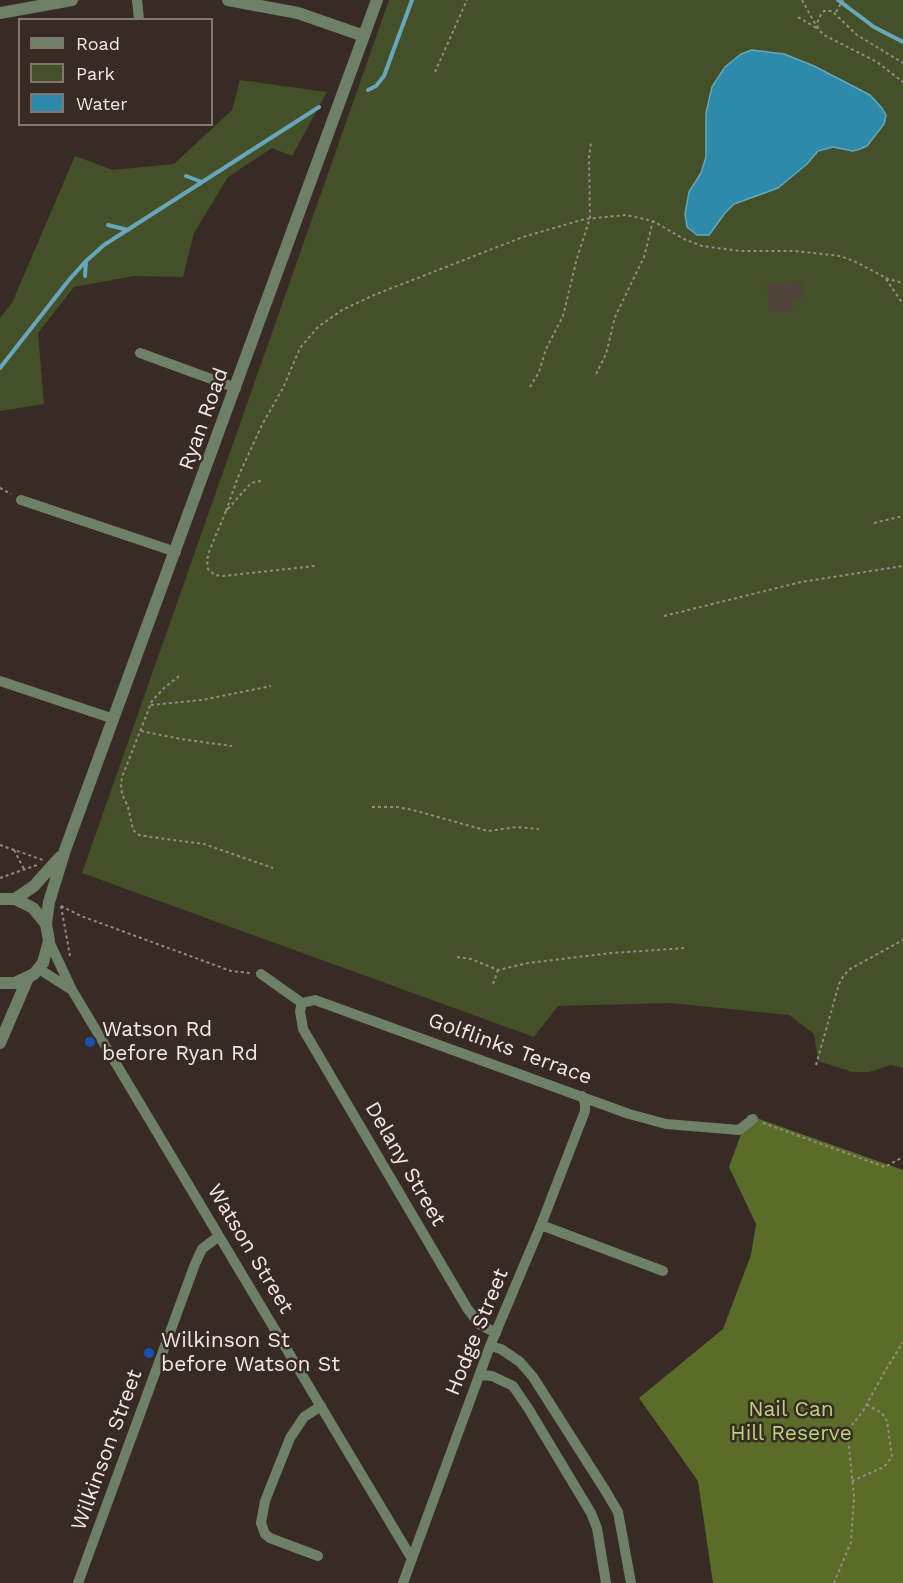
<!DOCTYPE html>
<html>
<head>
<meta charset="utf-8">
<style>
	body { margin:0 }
	#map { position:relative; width:903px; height:1583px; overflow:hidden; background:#382a25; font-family:"Work Sans",sans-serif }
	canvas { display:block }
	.legend { position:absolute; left:18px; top:18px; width:195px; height:108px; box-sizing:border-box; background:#382a25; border:2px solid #837672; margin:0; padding:8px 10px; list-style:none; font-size:18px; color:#f3e9e6 }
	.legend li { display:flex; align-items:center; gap:12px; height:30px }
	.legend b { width:30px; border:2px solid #837672 }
</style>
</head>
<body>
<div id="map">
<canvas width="903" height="1583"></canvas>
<ul class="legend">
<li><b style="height:8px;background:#6e8067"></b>Road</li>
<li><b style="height:16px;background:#445028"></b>Park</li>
<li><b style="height:16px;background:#2d8aa9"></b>Water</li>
</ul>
</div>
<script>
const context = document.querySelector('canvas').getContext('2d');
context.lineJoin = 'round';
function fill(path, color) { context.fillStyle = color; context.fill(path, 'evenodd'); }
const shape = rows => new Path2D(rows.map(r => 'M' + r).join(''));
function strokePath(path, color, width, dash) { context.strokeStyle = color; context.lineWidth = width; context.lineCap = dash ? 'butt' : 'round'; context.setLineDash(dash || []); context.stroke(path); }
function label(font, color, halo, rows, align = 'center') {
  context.font = font + ' "Work Sans",sans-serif'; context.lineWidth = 5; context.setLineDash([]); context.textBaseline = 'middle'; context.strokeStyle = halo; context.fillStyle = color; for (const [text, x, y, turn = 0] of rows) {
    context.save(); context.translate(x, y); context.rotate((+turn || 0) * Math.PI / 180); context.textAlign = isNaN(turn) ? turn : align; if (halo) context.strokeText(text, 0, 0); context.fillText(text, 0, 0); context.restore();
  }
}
fill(shape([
	[389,0,903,0,903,1068,891,1065,869,1072,852,1072,818,1061,814,1034,789,1015,670,1003,558,1006,534,1037,82,873],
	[240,80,327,92,292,156,272,148,228,177,194,233,183,277,134,276,74,287,38,333,44,404,0,411,0,318,12,303,75,156,113,170,174,164,232,110]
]), '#445028');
fill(shape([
	[748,1115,903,1170,903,1583,713,1583,698,1481,639,1398,723,1329,751,1255,756,1224,729,1167]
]), '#5a6d28');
const water = shape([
	[752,50,784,54,814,66,870,95,882,108,886,115,884,124,867,146,860,149,853,151,833,147,818,151,807,164,778,188,734,204,725,213,709,235,697,235,687,227,685,214,689,192,701,173,706,157,706,113,712,87,725,67,741,54,752,50]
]);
fill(water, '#2d8aa9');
strokePath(water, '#68a6bb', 1.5);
strokePath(shape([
	[838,0,874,27,903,42],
	[368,90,376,86,384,76,412,0],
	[186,176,202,182],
	[108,225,128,230],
	[85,276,86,261],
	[0,368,69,280,85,262,104,245,319,107]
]), '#68a6bb', 4);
fill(shape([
	[802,281,804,299,793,300,793,311,770,312,767,284]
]), '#4f433a');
strokePath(shape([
	[802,0,818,29,824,35,877,62,903,82],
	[836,12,843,0],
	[798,17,818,29,817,23,821,14,824,11,832,11,857,35,903,63],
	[435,72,467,0],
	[886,279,903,304],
	[596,374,606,354,615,317,644,257,653,221],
	[530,387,539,372,546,349,563,316,577,258,590,218,589,157,591,143],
	[261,481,251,483,226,511,209,552,207,560,208,569,215,575,223,576,315,566],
	[0,488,11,494],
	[226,511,238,477,262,425,283,388,300,348,318,327,342,310,374,295,523,237,585,219,626,215,653,221,684,239,702,246,741,251,795,251,840,256,854,261,888,279,903,283],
	[874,523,903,516],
	[664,616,801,582,903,566],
	[179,676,164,688,152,701,122,777,121,785,122,794,128,807,133,830,139,835,151,837,204,844,273,868],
	[151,705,202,700,271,686],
	[141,731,181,739,232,746],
	[372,807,397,807,413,810,488,831,517,827,539,829],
	[0,845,43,860],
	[14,850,24,869],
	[0,878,37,865],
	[61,906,81,916,231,971,250,973],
	[61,906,70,956],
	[457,957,471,959,498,970,528,963,612,953,686,948],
	[493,984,498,970],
	[816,1065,839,984,844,975,850,969,903,940],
	[763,1123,885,1167,903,1157],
	[852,1481,884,1467,892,1457,887,1421,882,1413,867,1405],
	[834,1583,851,1542,854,1497,848,1437,852,1425,863,1411,885,1371,903,1342]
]), '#968a86', 2, [3, 3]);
strokePath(shape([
	[137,0,139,20],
	[140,353,236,388],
	[21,500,176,552],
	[0,681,114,719],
	[49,941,72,990,412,1559],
	[39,969,72,990],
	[261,974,302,1003,315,1000,629,1114,666,1124,739,1130,753,1119],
	[302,1003,300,1011,303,1029,467,1308,479,1324,496,1333],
	[541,1225,663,1271],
	[490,1346,501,1349,520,1362,533,1377,605,1490,618,1512,631,1583],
	[480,1375,492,1376,513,1386,528,1408,591,1513,597,1528,606,1583],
	[318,1556,270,1538,265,1534,261,1523,265,1501,290,1438,304,1417,321,1406],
	[78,1583,195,1264,202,1249,219,1236],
	[403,1583,490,1346,541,1225,585,1111,585,1103,582,1096]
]), '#6e8067', 10);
strokePath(shape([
	[228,0,298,13,364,36],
	[0,13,72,0],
	[0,899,15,899,33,908,46,924,49,941,43,963,34,974,15,983,0,983],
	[15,899,34,886,60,857],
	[46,924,49,902,65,850,377,0],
	[0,1043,28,978]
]), '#6e8067', 12);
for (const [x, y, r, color] of [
	[90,1042,6,"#1a4fb4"],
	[149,1353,6,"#1a4fb4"]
]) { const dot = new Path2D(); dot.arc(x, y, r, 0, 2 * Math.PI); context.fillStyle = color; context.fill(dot); strokePath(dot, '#382a25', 2); }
label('21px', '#f3e9e6', '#382a25', [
	["Ryan Road",204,419,-70],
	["Golflinks Terrace",510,1049,20],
	["Delany Street",405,1164,60],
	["Watson Street",250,1249,59],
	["Hodge Street",477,1332,-68],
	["Wilkinson Street",107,1450,-70]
]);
label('21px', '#f3e9e6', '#382a25', [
	["Watson Rd",102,1030],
	["before Ryan Rd",102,1054],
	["Wilkinson St",161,1341],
	["before Watson St",161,1365]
], 'left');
label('21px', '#bad676', '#382a25', [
	["Nail Can",791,1410],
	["Hill Reserve",791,1434]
]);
</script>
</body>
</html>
